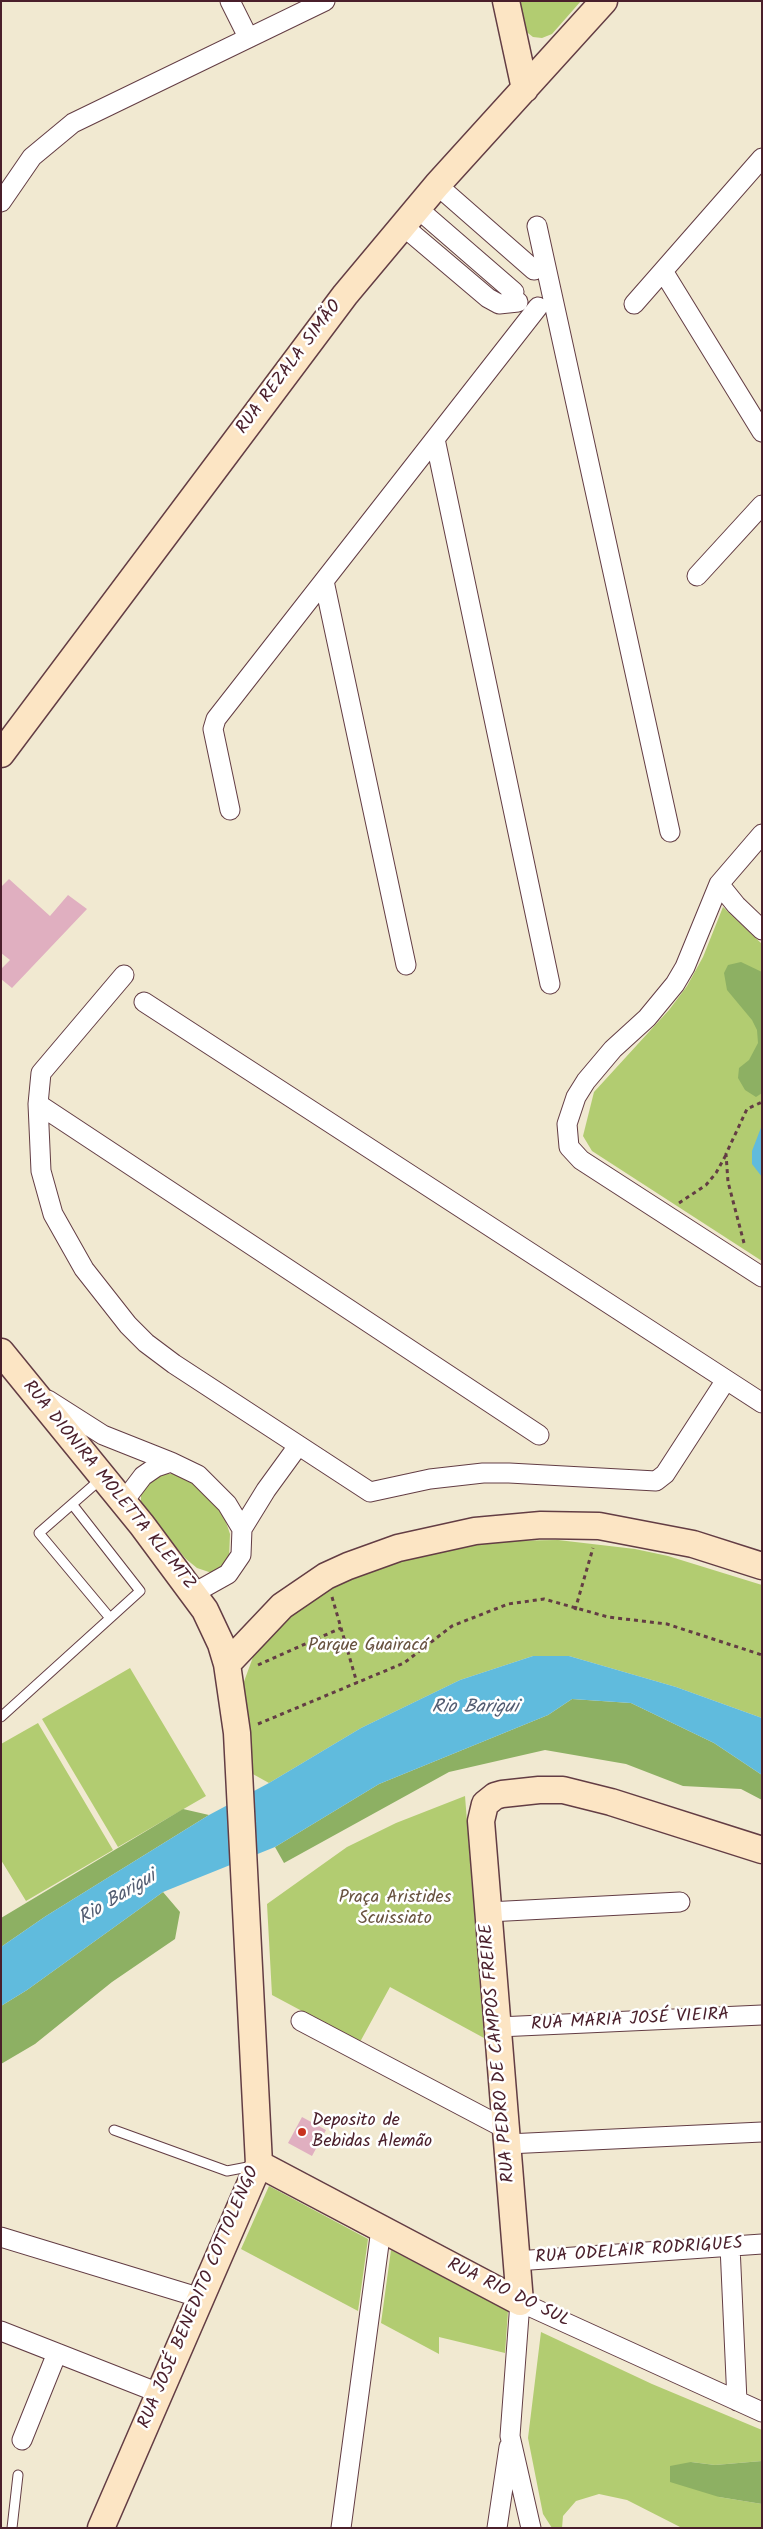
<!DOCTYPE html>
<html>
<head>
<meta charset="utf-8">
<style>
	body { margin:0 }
	#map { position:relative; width:763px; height:2529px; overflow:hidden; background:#f1e9d1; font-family:Kalam,sans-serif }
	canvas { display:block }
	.frame { position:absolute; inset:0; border:2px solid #4a1f2b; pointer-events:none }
</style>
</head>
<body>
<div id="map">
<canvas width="763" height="2529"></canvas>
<div class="frame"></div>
</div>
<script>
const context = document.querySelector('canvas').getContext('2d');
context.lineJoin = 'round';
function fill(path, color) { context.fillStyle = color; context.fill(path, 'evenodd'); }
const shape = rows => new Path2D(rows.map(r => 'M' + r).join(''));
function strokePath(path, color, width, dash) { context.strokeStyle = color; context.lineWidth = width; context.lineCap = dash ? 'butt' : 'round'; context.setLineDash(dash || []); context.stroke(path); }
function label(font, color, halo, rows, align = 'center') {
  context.font = font + ' Kalam,sans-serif'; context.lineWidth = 5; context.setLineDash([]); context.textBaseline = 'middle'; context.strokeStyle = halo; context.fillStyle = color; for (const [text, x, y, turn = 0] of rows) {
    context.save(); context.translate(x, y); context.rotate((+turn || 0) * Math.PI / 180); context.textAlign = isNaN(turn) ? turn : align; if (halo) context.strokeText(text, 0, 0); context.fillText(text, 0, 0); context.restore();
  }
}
fill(shape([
	[520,1,581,1,552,34,542,38,533,37,524,30],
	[723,907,762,944,762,1261,592,1151,583,1136,594,1092,669,1010,687,986,703,957],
	[161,1474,174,1474,194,1483,216,1506,225,1519,230,1534,229,1558,216,1572,209,1572,197,1568,186,1559,141,1505,141,1494,145,1486],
	[558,1540,635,1549,668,1556,762,1585,762,1718,676,1687,569,1656,533,1656,460,1680,361,1728,269,1783,251,1773,242,1687,253,1657,272,1632,294,1611,339,1583,366,1572,413,1557,447,1548,496,1541],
	[130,1668,206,1796,118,1847,42,1719],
	[38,1723,113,1850,26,1901,1,1860,1,1744],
	[465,1796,484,2038,390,1987,360,2042,272,1995,267,1904,347,1847,396,1823],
	[269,2186,368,2239,358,2311,241,2249],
	[391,2250,508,2311,505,2353,439,2337,439,2354,381,2323],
	[541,2332,652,2384,762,2430,762,2461,715,2465,691,2462,719,2497,762,2504,762,2528,682,2528,627,2500,599,2494,576,2501,563,2516,562,2528,552,2528,543,2514,528,2438]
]), '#b2cc71');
fill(shape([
	[741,962,762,972,762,1093,756,1097,745,1090,738,1078,739,1068,749,1060,758,1043,757,1030,752,1020,727,990,724,973,728,965],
	[572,1699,631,1703,714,1743,762,1775,762,1800,741,1789,683,1786,626,1764,545,1750,449,1772,284,1863,275,1847,379,1784,548,1715],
	[183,1809,209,1815,46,1916,1,1947,1,1918],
	[163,1892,180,1912,175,1939,112,1982,35,2044,1,2064,1,2006,27,1990],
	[762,2461,762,2504,719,2497,670,2482,670,2466,691,2462,715,2465]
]), '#8db063');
fill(shape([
	[762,1125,762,1177,752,1164,752,1151],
	[533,1656,569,1656,676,1687,762,1718,762,1775,714,1743,631,1703,572,1699,548,1715,379,1784,275,1847,163,1892,27,1990,1,2006,1,1947,46,1916,209,1815,269,1783,361,1728,460,1680]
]), '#60bbdd');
fill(shape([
	[9,879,50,916,68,895,87,909,12,988,1,979,1,969,10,960,1,953,1,887],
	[302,2117,326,2130,312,2156,288,2143]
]), '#e0afc0');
const lane = shape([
	[102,1478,39,1533,110,1618],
	[1,1717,140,1591,72,1504],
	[114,2130,227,2171,253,2166],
	[12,2528,18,2475]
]);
const street = shape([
	[230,1,248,37],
	[437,185,534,270],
	[1,202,32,157,73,123,325,1],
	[417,208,514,292],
	[403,226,488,298,499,304,518,302],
	[537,226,670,832],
	[663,271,762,432],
	[634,304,762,158],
	[435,439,550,984],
	[697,576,762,505],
	[324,581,406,965],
	[230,810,213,729,216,719,538,307],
	[762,834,719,884,685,967,675,984,647,1018,613,1049,586,1081,576,1097,567,1124,569,1147,581,1160,762,1277],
	[719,884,736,905,762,930],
	[124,975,41,1073,38,1104,41,1171,53,1214,84,1269,128,1325,146,1343,174,1364,370,1492,430,1479,483,1473,509,1473,656,1481,665,1474,726,1380],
	[144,1002,762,1403],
	[38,1104,539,1435],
	[48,1400,103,1435,171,1462],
	[124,1501,143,1476,156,1467,171,1462,198,1475,227,1504,242,1529,241,1555,228,1574,194,1593],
	[242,1529,266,1490,298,1446],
	[488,1912,680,1902],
	[301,2021,506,2129],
	[498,2027,762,2015],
	[507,2144,762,2132],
	[1,2237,201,2298],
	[730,2246,737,2401],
	[516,2261,762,2244],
	[1,2331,159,2393],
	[22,2440,57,2353],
	[341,2528,381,2229],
	[497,2528,509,2447],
	[531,2528,510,2436,520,2302,762,2412]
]);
const secondary = shape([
	[506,1,525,89],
	[1,754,345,295,437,185,604,1],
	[1,1352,142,1525,205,1610,221,1644,227,1664,237,1733,259,2164,101,2528],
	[227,1664,282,1606,326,1576,348,1566,398,1548,475,1531,541,1525,599,1526,693,1544,762,1566],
	[259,2164,520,2302],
	[520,2302,481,1821,485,1804,495,1796,502,1794,539,1790,563,1790,611,1802,762,1850]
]);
strokePath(lane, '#633d44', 11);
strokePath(street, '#633d44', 21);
strokePath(secondary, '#633d44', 29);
strokePath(shape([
	[679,1203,706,1185,716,1173,726,1155],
	[744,1243,728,1182,726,1154,747,1109,762,1102],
	[332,1597,357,1683],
	[575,1610,593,1548],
	[258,1665,341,1628],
	[258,1724,404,1663,452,1626,508,1604,544,1599,608,1617,667,1624,762,1655]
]), '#633d44', 3, [4, 4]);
strokePath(lane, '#fff', 9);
strokePath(street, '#fff', 19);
strokePath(secondary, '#fce5c4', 26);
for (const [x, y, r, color] of [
	[302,2132,5,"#c8321e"]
]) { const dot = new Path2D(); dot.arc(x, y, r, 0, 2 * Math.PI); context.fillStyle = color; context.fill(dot); strokePath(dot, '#fff', 2); }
label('18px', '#4a1f2b', '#fff', [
	["RUA REZALA SIMÃO",290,368,-53],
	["RUA DIONIRA MOLETTA KLEMTZ",108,1486,51],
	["RUA MARIA JOSÉ VIEIRA",630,2021,-3],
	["RUA PEDRO DE CAMPOS FREIRE",499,2053,-95],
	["RUA ODELAIR RODRIGUES",639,2252,-4],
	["RUA RIO DO SUL",508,2294,26],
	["RUA JOSÉ BENEDITO COTTOLENGO",200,2298,-67]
]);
label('18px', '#695340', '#fff', [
	["Parque Guairacá",368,1647],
	["Praça Aristides",395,1899],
	["Scuissiato",395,1920]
]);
label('18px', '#4a1f2b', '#fff', [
	["Deposito de",312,2122],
	["Bebidas Alemão",312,2143]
], 'left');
label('italic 19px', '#535d72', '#fff', [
	["Rio Barigui",475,1709],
	["Rio Barigui",118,1899,-31]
]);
</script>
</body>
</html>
